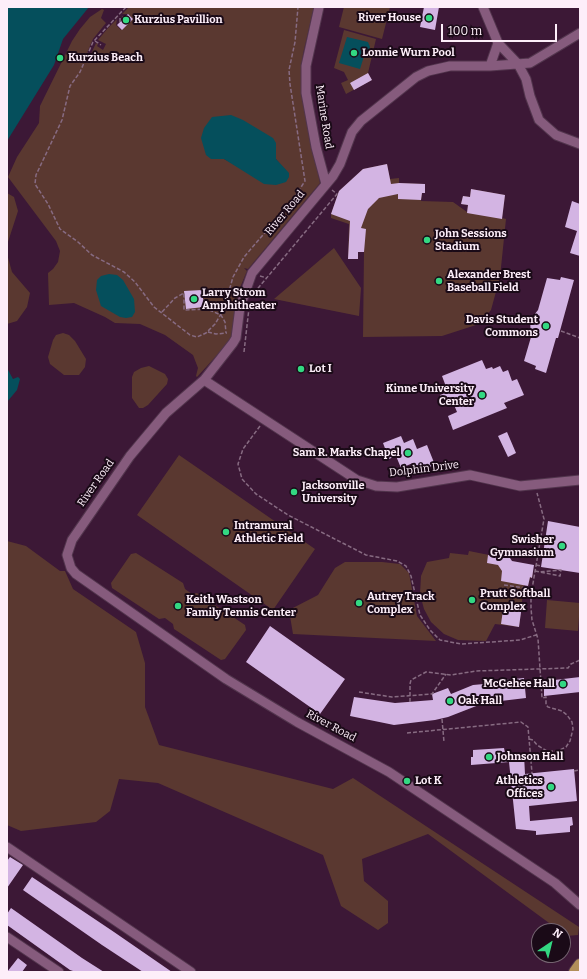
<!DOCTYPE html>
<html>
<head>
<meta charset="utf-8">
<style>
	body { margin:0 }
	#map { position:relative; width:587px; height:979px; overflow:hidden; background:#3c1836; font-family:Bitter,serif }
	canvas { display:block }
	.frame { position:absolute; inset:0; border:8px solid #fdeef9; pointer-events:none }
	.north { position:absolute; left:531px; top:923px; width:40px; height:40px; box-sizing:border-box; background:#1a0a17; border:1px solid #756571; border-radius:50%; rotate:35deg; font-size:11px; font-weight:700; line-height:16px; text-align:center; color:#fdeef9 }
	.north::after { content:''; display:block; margin:auto; width:14px; height:18px; background:#33d882; clip-path:polygon(50% 0,100% 100%,50% 72%,0 100%) }
	.scale { position:absolute; left:441px; top:24px; width:116px; height:18px; box-sizing:border-box; border:2px solid #fdeef9; border-top:0; padding-left:5px; font-size:12px; line-height:14px; white-space:nowrap; color:#fdeef9; -webkit-text-stroke:3px #1a0a17; paint-order:stroke }
</style>
</head>
<body>
<div id="map">
<canvas width="587" height="979"></canvas>
<div class="frame"></div>
<div class="north">N</div>
<div class="scale">100 m</div>
</div>
<script>
const context = document.querySelector('canvas').getContext('2d');
context.lineJoin = 'round';
function fill(path, color) { context.fillStyle = color; context.fill(path, 'evenodd'); }
const shape = rows => new Path2D(rows.map(r => 'M' + r).join(''));
function strokePath(path, color, width, dash) { context.strokeStyle = color; context.lineWidth = width; context.lineCap = dash ? 'butt' : 'round'; context.setLineDash(dash || []); context.stroke(path); }
function label(font, color, halo, rows, align = 'center') {
  context.font = font + ' Bitter,serif'; context.lineWidth = 4; context.setLineDash([]); context.textBaseline = 'middle'; context.strokeStyle = halo; context.fillStyle = color; for (const [text, x, y, turn = 0] of rows) {
    context.save(); context.translate(x, y); context.rotate((+turn || 0) * Math.PI / 180); context.textAlign = isNaN(turn) ? turn : align; if (halo) context.strokeText(text, 0, 0); context.fillText(text, 0, 0); context.restore();
  }
}
fill(shape([
	[129,7,314,7,303,54,301,83,308,125,320,183,248,269,244,268,247,271,239,290,231,338,228,343,197,377,196,376,198,368,193,355,165,335,140,324,115,323,105,317,74,303,49,305,48,273,53,269,58,262,60,251,56,241,8,177,17,157,39,123,40,106,72,41,80,29,90,17,102,9,104,10,101,18,106,23,93,39,87,53,91,54,96,43,98,44,97,46,103,50,106,44,98,40,108,28,117,19,116,25,121,30,133,19,128,14,122,14],
	[276,143,276,159,288,173,241,168,224,159],
	[344,7,390,7,382,39,339,27],
	[344,30,376,39,368,73,372,80,346,94,341,83,348,80,344,72,334,68],
	[387,164,390,179,399,178,399,183,425,184,425,193,422,193,421,201,453,202,467,212,468,205,461,204,463,196,470,197,471,189,505,195,502,218,506,219,500,277,491,310,485,317,476,325,442,336,363,337,364,252,358,252,358,259,348,259,349,224,331,218,331,214,339,191,363,169],
	[7,193,14,197,18,211,7,245],
	[334,248,361,288,359,316,274,299],
	[7,254,12,272,30,293,27,307,17,321,7,324],
	[63,333,69,335,75,341,86,359,85,367,79,375,64,375,50,364,48,357,53,340,56,335],
	[149,366,165,374,168,379,167,384,148,405,143,408,139,408,132,398,132,377,134,372,141,368],
	[179,455,315,549,273,610,137,515],
	[7,541,26,546,60,571,65,571,73,589,136,632,145,663,145,707,159,745,333,789,353,778,579,927,578,935,566,936,563,931,560,931,428,834,362,859,364,881,388,901,388,923,378,930,341,906,323,855,158,783,119,779,110,811,96,822,21,831,7,825],
	[469,551,504,558,508,555,512,562,533,572,532,578,530,578,528,586,524,585,519,627,495,624,486,641,458,640,444,634,431,622,424,609,420,594,421,576,427,562,449,558,450,553,468,555],
	[136,553,183,583,185,589,192,594,197,593,245,625,246,630,225,659,221,660,174,629,173,624,165,618,159,619,112,588,111,583,131,554],
	[345,562,382,562,400,564,409,573,417,616,436,641,293,634,289,610,318,595,335,568],
	[547,600,580,603,578,631,545,628]
]), '#5a3830');
fill(shape([
	[7,7,89,7,63,39,54,65,7,141],
	[347,37,368,42,370,47,369,51,365,53,360,69,339,63],
	[231,115,243,120,273,138,276,143,276,159,289,173,289,177,286,182,276,185,264,184,224,159,211,159,206,155,201,138,204,128,212,117],
	[109,274,117,275,123,280,134,299,135,312,132,317,126,318,120,317,101,306,96,290,97,280,101,276],
	[7,368,13,379,18,377,20,379,17,390,7,402]
]), '#054f5c');
fill(shape([
	[424,7,439,7,435,30,420,27],
	[128,14,133,19,122,30,117,25],
	[368,73,372,80,354,90,350,83],
	[387,164,391,184,399,183,425,184,425,193,422,193,421,200,398,199,398,194,379,198,368,209,361,228,366,229,364,252,358,252,358,259,348,259,350,221,331,214,339,191,363,169],
	[471,189,505,195,502,219,467,213,468,205,461,204,463,196,470,197],
	[572,201,580,204,580,256,570,253,577,231,565,227],
	[561,277,574,280,558,338,556,338,546,373,535,369,536,366,524,361,531,337,530,320,538,310,547,278,560,280],
	[202,290,204,307,186,309,184,291],
	[482,360,486,369,492,367,493,369,500,366,503,372,508,370,512,381,517,379,524,395,504,403,507,408,453,430,448,416,457,412,452,400,443,404,440,395,448,392,442,376],
	[507,432,516,453,508,457,498,436],
	[401,436,404,443,413,439,417,449,427,445,435,465,416,472,413,463,401,468,396,456,389,459,383,443],
	[548,521,580,527,580,573,541,567],
	[488,555,504,558,508,555,512,561,534,565,532,578,530,577,528,586,501,581,502,571,498,565,487,563],
	[504,603,522,605,519,627,501,624],
	[270,626,345,679,320,714,246,662],
	[580,677,580,692,544,696,544,687,546,687,546,681],
	[524,678,526,698,484,703,448,717,435,720,394,725,350,716,354,697,395,703,433,700,432,694,448,688,451,694,473,685,484,684,484,682],
	[504,748,505,753,524,755,525,774,574,769,577,801,529,806,530,821,572,817,573,825,570,826,570,832,536,835,536,831,516,829,509,762,471,765,471,757,473,757,473,750],
	[10,857,23,865,7,888,7,861],
	[32,877,114,932,172,972,143,972,102,945,23,890],
	[11,908,82,958,104,972,76,972,70,970,7,925,7,914],
	[18,958,27,965,22,972,7,972]
]), '#d3b4e3');
const minor = shape([
	[319,7,306,66,306,93,316,147,326,184],
	[483,7,498,43,518,64,526,79,530,96,539,120,556,135,580,144],
	[580,33,530,63,490,66,450,66,428,71,416,77,361,121,352,132,340,164,333,176,252,273,240,307,236,338,233,343,204,380,166,413,130,456,72,540,67,555,71,568,76,574,226,679,297,722,389,772,555,883,580,905],
	[490,66,498,43],
	[204,380,357,480,376,486,397,487,470,475,520,486,580,480],
	[7,847,191,972],
	[7,937,59,972]
]);
const major = shape([
	[575,972,580,965]
]);
strokePath(minor, '#52354d', 11);
strokePath(major, '#52354d', 14);
strokePath(shape([
	[126,7,93,42,80,72,70,86,62,120,36,175,35,184,48,204,60,229,78,242,92,255,124,272,135,282,154,307,190,335,197,337,206,333,215,324,224,309,233,277,244,257,292,201,305,181,290,84,289,70,295,42,298,7],
	[120,22,120,18,125,17],
	[95,41,101,45],
	[260,276,267,278],
	[254,293,337,194,332,190],
	[205,309,203,292,218,296,228,296],
	[162,312,175,298,184,293,184,310,207,309,221,315,225,322,226,333],
	[561,331,580,338],
	[208,332,216,334,227,333],
	[244,352,249,308],
	[260,426,243,449,238,464,242,479,256,494,288,515,366,555,397,561,406,566,411,576,420,615,430,630,440,640,461,644,520,640,536,635],
	[536,565,541,566],
	[535,571,560,576,561,570,539,572],
	[504,585,532,589],
	[359,692,392,697,432,694,446,674],
	[410,702,410,684,411,680,426,672,451,675,476,671,568,668,571,664,580,660],
	[442,719,444,742],
	[407,733,521,722,528,727,532,773],
	[529,739,533,740,537,745,547,751,558,751,566,747,570,741,573,729,572,722,567,715,562,711,548,707,546,705,546,697,542,698,538,639,532,620,531,608,531,595,544,519,537,493],
	[524,756,530,756],
	[574,771,580,770]
]), '#876b82', 1.5, [4, 2]);
strokePath(minor, '#865b7d', 9);
strokePath(major, '#b18f5a', 12);
for (const [x, y, r, color] of [
	[429,18,4,"#33d882"],
	[126,20,4,"#33d882"],
	[354,53,4,"#33d882"],
	[60,58,4,"#33d882"],
	[427,240,4,"#33d882"],
	[439,281,4,"#33d882"],
	[194,299,4,"#33d882"],
	[546,326,4,"#33d882"],
	[301,369,4,"#33d882"],
	[482,395,4,"#33d882"],
	[408,453,4,"#33d882"],
	[294,492,4,"#33d882"],
	[226,532,4,"#33d882"],
	[562,546,4,"#33d882"],
	[472,600,4,"#33d882"],
	[359,603,4,"#33d882"],
	[178,606,4,"#33d882"],
	[563,684,4,"#33d882"],
	[450,701,4,"#33d882"],
	[489,757,4,"#33d882"],
	[407,781,4,"#33d882"],
	[551,787,4,"#33d882"]
]) { const dot = new Path2D(); dot.arc(x, y, r, 0, 2 * Math.PI); context.fillStyle = color; context.fill(dot); strokePath(dot, '#1a0a17', 1.5); }
label('bold 11px', '#fdeef9', '#1a0a17', [
	["River House",421,18,"right"],
	["Kurzius Pavillion",134,20],
	["Lonnie Wurn Pool",362,53],
	["Kurzius Beach",68,58],
	["John Sessions",435,234],
	["Stadium",435,247],
	["Alexander Brest",447,275],
	["Baseball Field",447,288],
	["Larry Strom",202,293],
	["Amphitheater",202,306],
	["Davis Student",538,320,"right"],
	["Commons",538,333,"right"],
	["Lot I",309,369],
	["Kinne University",474,389,"right"],
	["Center",474,402,"right"],
	["Sam R. Marks Chapel",400,453,"right"],
	["Jacksonville",302,486],
	["University",302,499],
	["Intramural",234,526],
	["Athletic Field",234,539],
	["Swisher",554,540,"right"],
	["Gymnasium",554,553,"right"],
	["Prutt Softball",480,594],
	["Complex",480,607],
	["Autrey Track",367,597],
	["Complex",367,610],
	["Keith Wastson",186,600],
	["Family Tennis Center",186,613],
	["McGehee Hall",555,684,"right"],
	["Oak Hall",458,701],
	["Johnson Hall",497,757],
	["Lot K",415,781],
	["Athletics",543,781,"right"],
	["Offices",543,794,"right"]
], 'left');
label('11px', '#fdeef9', '#1a0a17', [
	["Marine Road",324,117,81],
	["River Road",285,213,-50],
	["Dolphin Drive",424,469,-7],
	["River Road",96,483,-55],
	["River Road",331,726,28]
]);
</script>
</body>
</html>
